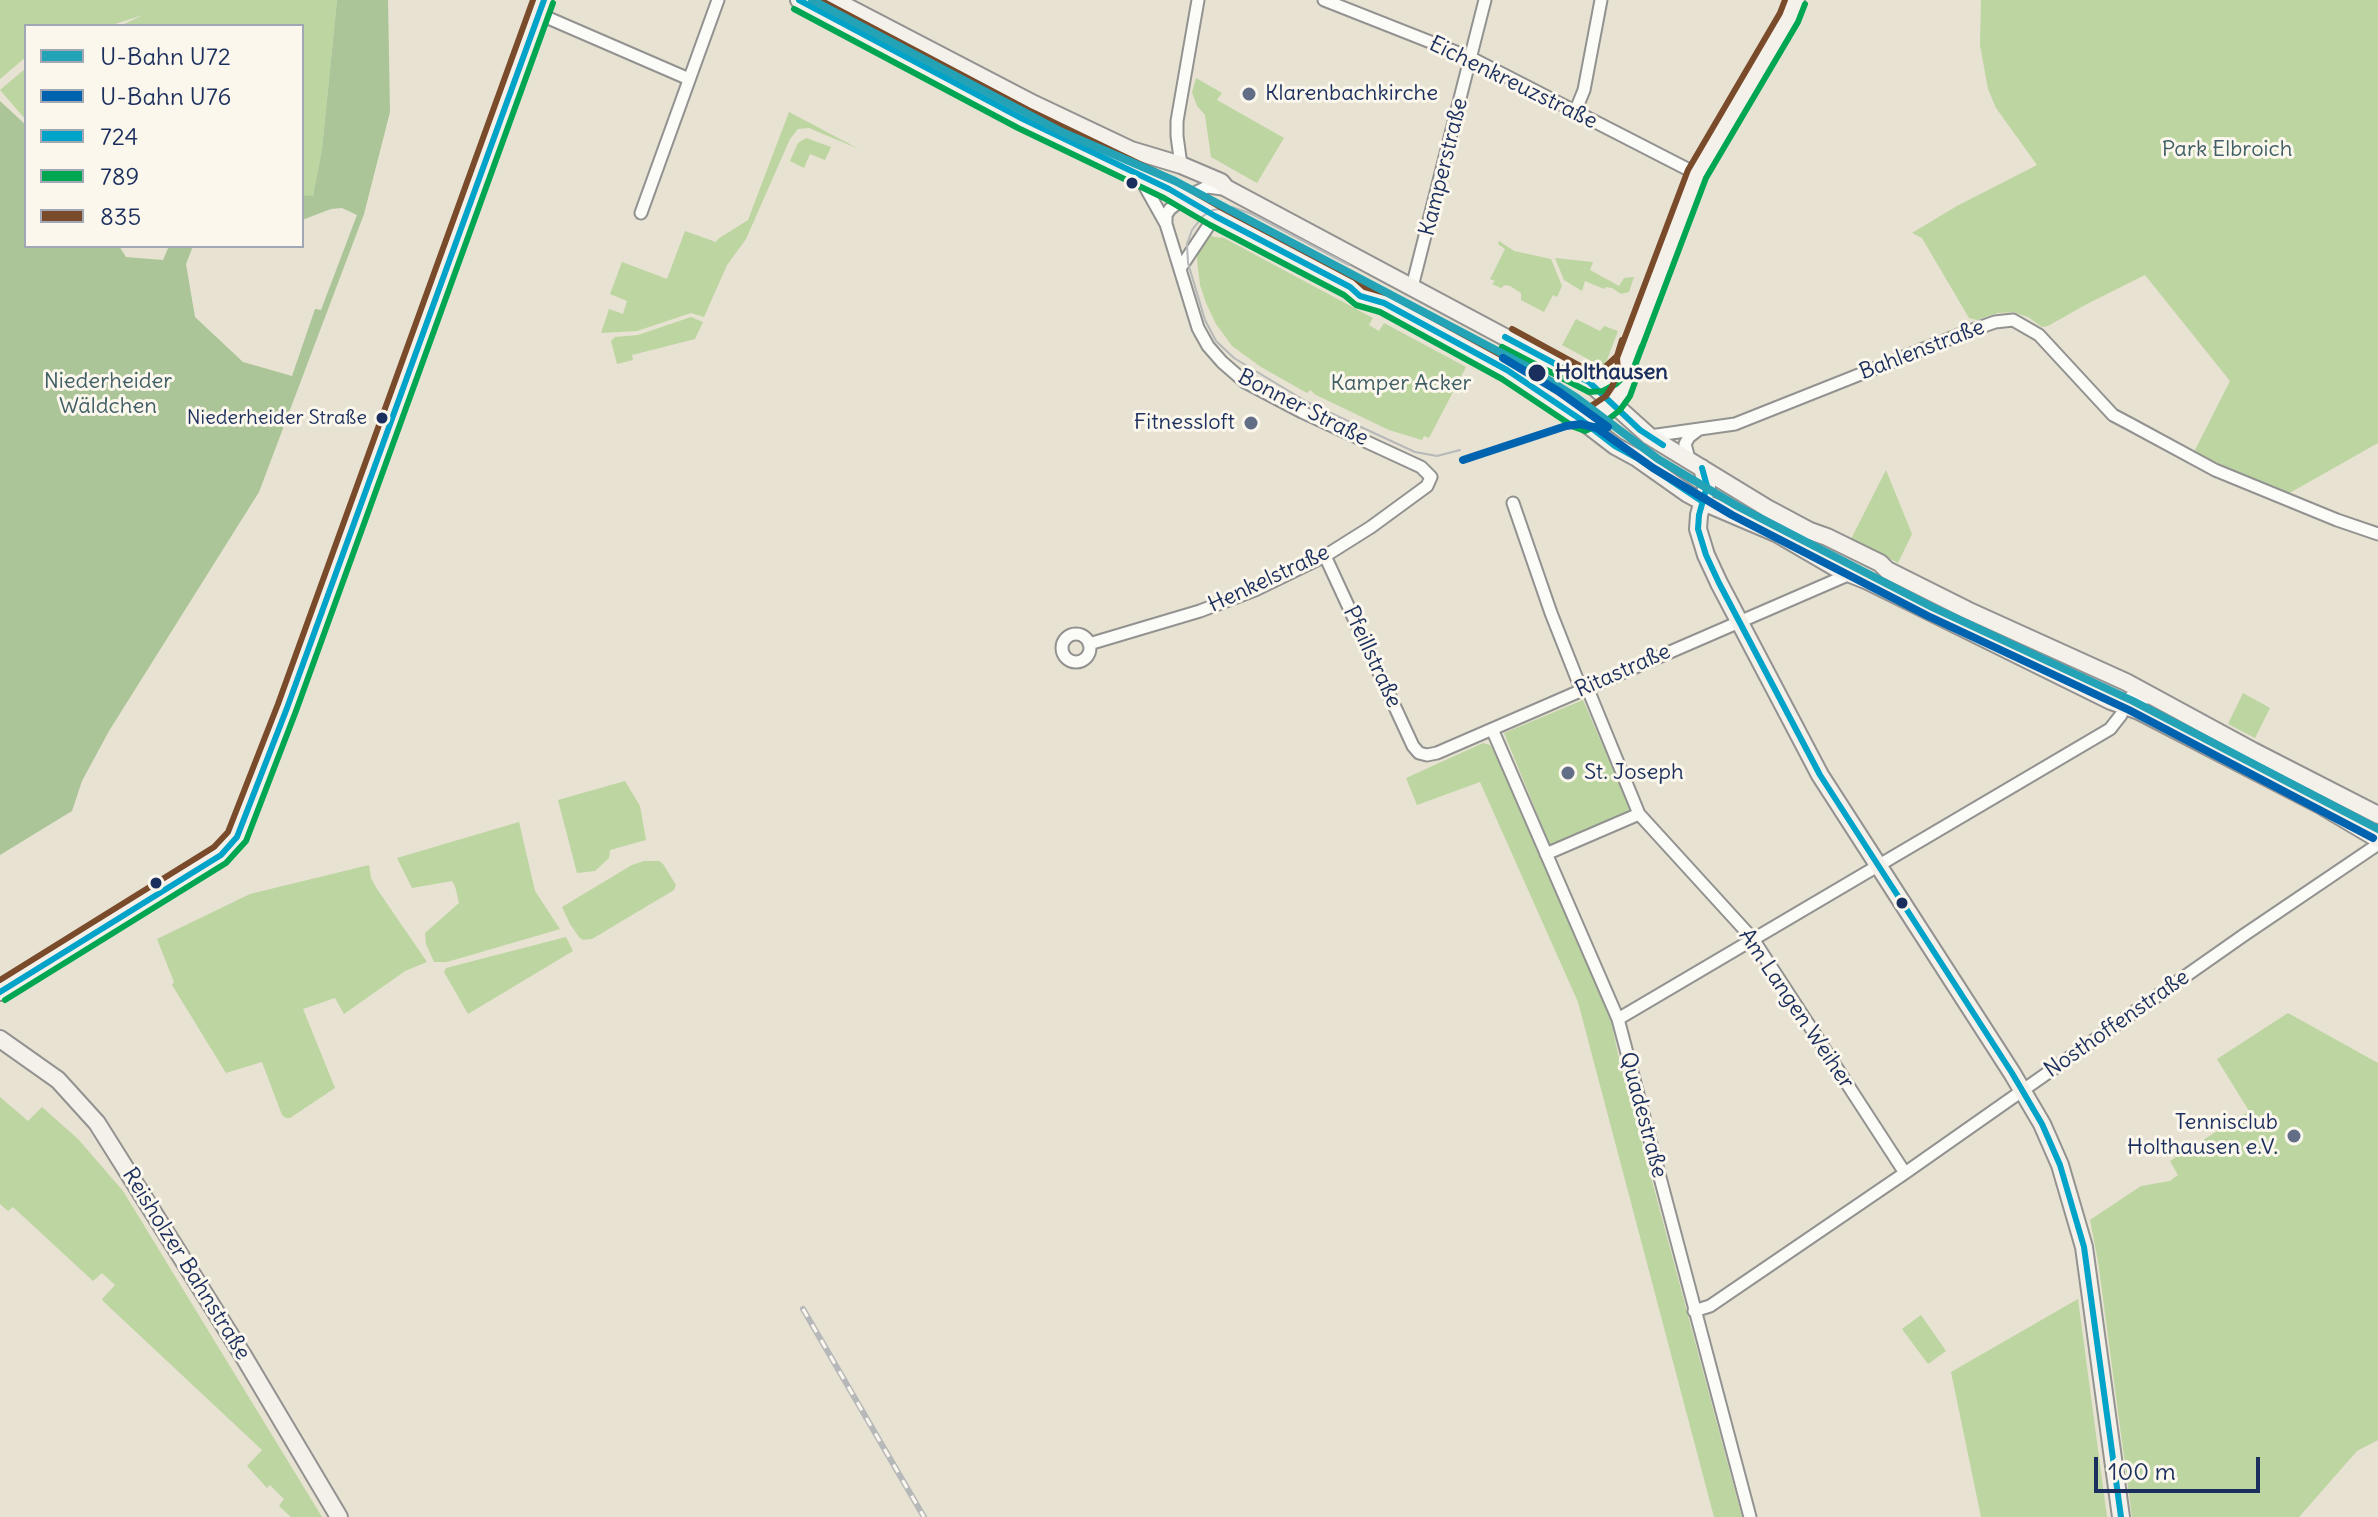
<!DOCTYPE html>
<html>
<head>
<meta charset="utf-8">
<style>
	body { margin:0 }
	#map { position:relative; width:2378px; height:1517px; overflow:hidden; background:#e7e2d1; font-family:Delius,sans-serif }
	canvas { display:block }
	.legend { position:absolute; left:24px; top:24px; width:280px; height:224px; box-sizing:border-box; background:#fbf7ec; border:2px solid #a1a7b3; margin:0; padding:10px 14px; list-style:none; font-size:24px; color:#1b2f5e }
	.legend li { display:flex; align-items:center; gap:16px; height:40px }
	.legend b { width:40px; border:2px solid #a1a7b3 }
	.scale { position:absolute; left:2094px; top:1457px; width:166px; height:36px; box-sizing:border-box; border:4px solid #1b2f5e; border-top:0; padding-left:10px; font-size:24px; line-height:28px; white-space:nowrap; color:#1b2f5e; -webkit-text-stroke:6px #fbf7ec; paint-order:stroke }
</style>
</head>
<body>
<div id="map">
<canvas width="2378" height="1517"></canvas>
<ul class="legend">
<li><b style="height:10px;background:#24a3b6"></b>U-Bahn U72</li>
<li><b style="height:10px;background:#0063af"></b>U-Bahn U76</li>
<li><b style="height:10px;background:#01a3c8"></b>724</li>
<li><b style="height:10px;background:#00a651"></b>789</li>
<li><b style="height:10px;background:#7a4b2a"></b>835</li>
</ul>
<div class="scale">100 m</div>
</div>
<script>
const context = document.querySelector('canvas').getContext('2d');
context.lineJoin = 'round';
function fill(path, color) { context.fillStyle = color; context.fill(path, 'evenodd'); }
const shape = rows => new Path2D(rows.map(r => 'M' + r).join(''));
function strokePath(path, color, width, dash) { context.strokeStyle = color; context.lineWidth = width; context.lineCap = dash ? 'butt' : 'round'; context.setLineDash(dash || []); context.stroke(path); }
function label(font, color, halo, rows, align = 'center') {
  context.font = font + ' Delius,sans-serif'; context.lineWidth = 6; context.setLineDash([]); context.textBaseline = 'middle'; context.strokeStyle = halo; context.fillStyle = color; for (const [text, x, y, turn = 0] of rows) {
    context.save(); context.translate(x, y); context.rotate((+turn || 0) * Math.PI / 180); context.textAlign = isNaN(turn) ? turn : align; if (halo) context.strokeText(text, 0, 0); context.fillText(text, 0, 0); context.restore();
  }
}
fill(shape([
	[0,0,337,0,322,149,313,197,302,195,302,26,120,26,143,15,109,26,26,26,26,57,0,79],
	[1981,0,2378,0,2378,443,2286,495,2194,452,2230,381,2145,275,2085,305,2048,326,2042,327,2028,317,2013,312,1998,313,1977,320,1969,318,1922,238,1912,233,1957,206,2037,165,1996,108,1988,89,1980,45],
	[26,68,26,120,0,90],
	[1196,78,1222,93,1217,100,1284,138,1257,183,1211,157,1205,115,1197,106,1192,92],
	[789,112,859,149,809,128,798,129,790,139,746,239,727,265,704,317,691,313,637,331,601,333,609,309,623,314,627,301,610,294,622,262,667,279,685,231,716,242,718,239,748,220],
	[806,138,831,147,825,160,810,154,804,168,790,161,798,143],
	[1207,232,1214,237,1224,238,1373,318,1369,325,1379,331,1384,323,1466,367,1429,438,1424,436,1422,440,1389,430,1316,395,1310,390,1307,393,1261,367,1232,346,1216,324,1206,303,1200,285,1197,260,1198,251],
	[1499,241,1514,251,1551,259,1562,286,1557,297,1553,295,1544,312,1521,300,1521,293,1510,286,1505,285,1501,288,1492,284,1495,281,1490,279,1505,249,1498,244],
	[1555,258,1593,262,1590,270,1619,286,1624,278,1634,277,1629,292,1621,294,1612,288,1606,287,1604,289,1585,281,1582,291,1564,280],
	[691,317,703,322,695,339,632,355,633,360,617,364,611,341,615,337,638,335],
	[1576,319,1600,331,1604,326,1618,331,1605,365,1599,365,1562,345],
	[1886,470,1912,534,1898,563,1851,539],
	[2243,693,2270,708,2255,738,2228,724],
	[1583,700,1633,815,1551,848,1504,733],
	[1483,743,1490,745,1500,762,1609,1011,1618,1054,1742,1517,1714,1517,1578,1002,1480,782,1417,805,1406,778],
	[625,781,640,806,646,840,610,850,609,858,595,871,577,873,558,800],
	[519,822,535,891,560,929,447,962,434,962,426,944,425,933,459,903,455,886,452,881,412,888,397,858],
	[644,861,659,861,663,864,676,885,674,890,592,939,583,940,579,937,570,924,562,907,632,865],
	[369,865,371,878,377,889,427,962,405,971,344,1014,335,998,303,1009,335,1088,290,1118,286,1118,282,1115,262,1062,226,1073,172,985,174,982,157,939,250,894],
	[566,937,573,951,468,1014,444,972,446,968],
	[2288,1013,2378,1063,2378,1440,2357,1451,2299,1517,2132,1517,2098,1261,2090,1220,2141,1186,2170,1181,2178,1175,2170,1161,2249,1111,2217,1059],
	[0,1097,28,1121,42,1107,78,1139,123,1191,322,1517,291,1517,279,1506,284,1499,270,1485,267,1488,247,1466,262,1450,104,1302,102,1299,115,1285,102,1273,93,1281,13,1207,8,1211,0,1204],
	[2078,1299,2107,1517,1981,1517,1951,1372],
	[1921,1315,1946,1351,1928,1364,1902,1329]
]), '#bcd5a1');
fill(shape([
	[337,0,388,0,390,112,364,214,259,492,109,731,82,781,72,811,0,855,0,101,26,125,26,246,119,246,126,257,163,260,169,246,193,246,186,264,195,317,243,362,292,376,315,309,321,310,357,215,342,208,331,209,302,220,302,195,313,196,322,149]
]), '#abc598');
const street = shape([
	[1324,0,1471,58,1697,174],
	[539,14,689,79],
	[1575,112,1584,90,1601,0],
	[1181,165,1177,136,1177,121,1198,0],
	[641,213,718,0],
	[1166,223,1166,215,1170,209,1184,198,1207,187,1223,189],
	[1181,267,1215,216],
	[1412,287,1485,0],
	[1650,436,1735,424,1964,333,1995,322,2013,320,2039,335,2113,415,2130,424,2215,470,2337,520,2378,534],
	[1689,459,1685,444,1689,437,1698,430],
	[1513,503,1551,613,1581,689],
	[1325,556,1413,746,1419,753,1427,755,1437,753,1850,574],
	'1062 648a14 14 0 1 1 28 0a14 14 0 1 1-28 0Z',
	[1089,644,1200,611,1255,590,1325,556,1371,527,1427,486,1431,477,1421,467,1302,412,1245,382,1222,362,1208,346,1198,328,1166,224,1138,174],
	[1587,687,1639,814,1753,939,1905,1173],
	[1492,729,1618,1019,1750,1517],
	[1546,854,1639,814],
	[1618,1019,2110,729,2121,715,2128,699,2133,695,2139,694,2147,698],
	[1694,1311,1710,1306,1905,1173,2244,935,2374,847,2378,840]
]);
const secondary = shape([
	[799,0,1023,119,1169,189,1215,216,1350,287,1360,296,1384,303,1507,370,1580,419,1615,446,1637,458,1688,494,1703,502,1778,534,1838,569,1868,581,2111,701,2139,711,2319,804,2378,839],
	[834,0,1034,104,1131,150,1181,165,1221,182,1226,188,1589,382,1649,436,1767,508,1810,531,1827,537,1880,563,1887,570,1967,610,2126,682,2253,751,2378,815],
	[1589,382,1605,380,1626,362,1697,174,1789,17,1796,0],
	[1580,419,1593,419,1618,397,1628,372,1626,362],
	[1702,468,1707,486,1699,515,1698,529,1706,555,1719,583,1820,775,2012,1073,2042,1124,2060,1165,2084,1247,2121,1517],
	[0,992,221,855,237,837,287,708,544,0],
	[0,1039,58,1080,97,1123,244,1357,339,1517]
]);
strokePath(street, '#929291', 15);
strokePath(secondary, '#929291', 20);
strokePath(street, '#fbfbf8', 11);
strokePath(secondary, '#f4f0ea', 16);
strokePath(shape([
	[1349,265,1252,214,1232,207,1213,210,1203,216,1192,230,1187,244,1188,263,1205,320,1216,341,1234,358,1307,402,1415,452,1437,456,1460,450]
]), '#b6b8ba', 2);
const rail = shape([
	[803,1309,924,1517]
]);
strokePath(rail, '#b6b8ba', 6);
strokePath(rail, '#fbf7ec', 3, [9]);
strokePath(shape([
	[799,0,1023,119,1169,189,1215,216,1350,287,1360,296,1384,303,1507,370,1580,419,1615,446,1637,458,1703,502],
	[1505,337,1589,382,1640,430,1663,445],
	[1702,468,1707,486,1699,515,1698,529,1706,555,1719,583,1820,775,2012,1073,2042,1124,2060,1165,2084,1247,2121,1517],
	[0,992,221,855,237,837,287,708,544,0]
]), '#01a3c8', 6);
strokePath(shape([
	[794,9,1018,128,1164,198,1210,225,1344,295,1356,305,1380,312,1502,379,1574,427,1585,431,1605,422,1620,410,1630,396,1638,374,1636,363,1706,178,1798,22,1805,4],
	[1502,347,1589,392,1603,391,1616,384,1634,367,1642,346],
	[5,1000,226,863,246,841,296,711,553,3]
]), '#00a651', 6);
strokePath(shape([
	[820,0,1028,110,1173,180,1220,207,1355,278,1365,287,1389,294,1512,361,1585,410,1606,396,1612,387,1618,371,1617,358,1688,170,1780,13,1785,0],
	[1512,329,1591,372,1604,368,1617,356,1622,340],
	[0,980,214,847,228,832,278,704,533,0]
]), '#7a4b2a', 6);
strokePath(shape([
	[812,0,1062,132,1175,181,1528,367,1577,398,1658,459,1737,506,1932,607,2133,701,2378,829]
]), '#24a3b6', 8);
strokePath(shape([
	[1503,358,1558,391,1608,427],
	[1463,460,1566,426,1581,424,1597,428,1653,468,1732,515,1928,616,2129,710,2373,838]
]), '#0063af', 8);
for (const [x, y, r, color] of [
	[1249,94,8,"#626e86"],
	[1132,183,7,"#1b2f5e"],
	[1537,373,10,"#1b2f5e"],
	[382,418,7,"#1b2f5e"],
	[1251,423,8,"#626e86"],
	[1568,773,8,"#626e86"],
	[156,883,7,"#1b2f5e"],
	[1902,903,7,"#1b2f5e"],
	[2294,1136,8,"#626e86"]
]) { const dot = new Path2D(); dot.arc(x, y, r, 0, 2 * Math.PI); context.fillStyle = color; context.fill(dot); strokePath(dot, '#fbf7ec', 3); }
label('20px', '#1b2f5e', '#fbf7ec', [
	["Niederheider Straße",367,418]
], 'right');
label('22px', '#1b2f5e', '#fbf7ec', [
	["Eichenkreuzstraße",1513,83,26],
	["Kamperstraße",1444,167,-76],
	["Bahlenstraße",1922,350,-21],
	["Bonner Straße",1303,408,27],
	["Henkelstraße",1269,579,-25],
	["Pfeillstraße",1372,657,65],
	["Ritastraße",1623,671,-24],
	["Am Langen Weiher",1796,1009,56],
	["Nosthoffenstraße",2117,1024,-35],
	["Quadestraße",1643,1115,75],
	["Reisholzer Bahnstraße",186,1264,58]
]);
label('22px', '#1b2f5e', '#fbf7ec', [
	["Klarenbachkirche",1265,94],
	["Fitnessloft",1235,423,"right"],
	["St. Joseph",1584,773],
	["Tennisclub",2278,1123,"right"],
	["Holthausen e.V.",2278,1148,"right"]
], 'left');
label('22px', '#405e66', '#fbf7ec', [
	["Park Elbroich",2227,150],
	["Niederheider",108,382],
	["Wäldchen",108,407],
	["Kamper Acker",1401,384]
]);
label('bold 22px', '#1b2f5e', '#fbf7ec', [
	["Holthausen",1555,373]
], 'left');
</script>
</body>
</html>
